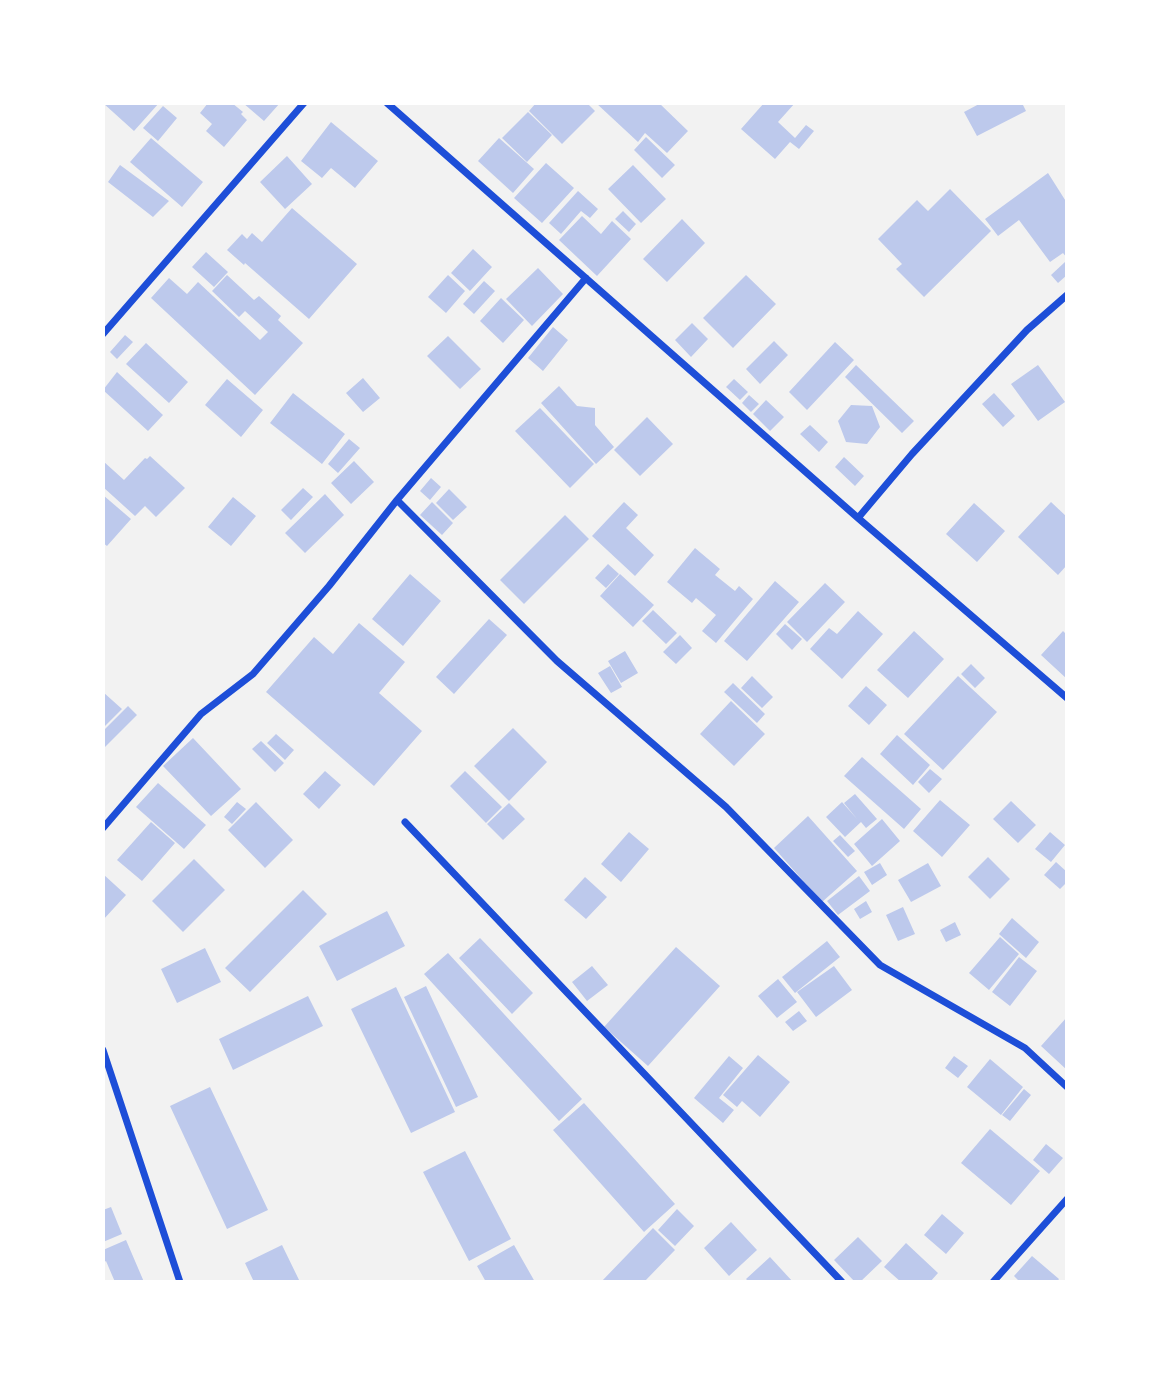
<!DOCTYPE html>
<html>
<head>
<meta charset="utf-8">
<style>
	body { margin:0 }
	#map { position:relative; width:1170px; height:1385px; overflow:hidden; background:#f2f2f2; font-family:Montserrat,sans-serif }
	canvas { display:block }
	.frame { position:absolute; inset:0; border:105px solid #fff; pointer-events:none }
</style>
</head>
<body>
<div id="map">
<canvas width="1170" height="1385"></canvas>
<div class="frame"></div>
</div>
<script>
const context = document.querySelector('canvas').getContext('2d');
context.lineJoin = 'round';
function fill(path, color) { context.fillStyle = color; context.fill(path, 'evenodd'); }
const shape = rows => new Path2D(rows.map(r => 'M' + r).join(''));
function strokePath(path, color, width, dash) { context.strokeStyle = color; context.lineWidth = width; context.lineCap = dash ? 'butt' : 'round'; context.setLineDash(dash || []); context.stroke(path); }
fill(shape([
	[103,103,159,103,134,131],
	[208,103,232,103,243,112,241,114,247,120,224,147,206,131,212,124,200,113],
	[243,103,280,103,264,121],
	[536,103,587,103,595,111,562,144,529,111],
	[596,103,659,103,688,131,667,153,645,133,638,142],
	[764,103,795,103,778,122,795,138,806,125,814,131,799,149,790,142,775,159,741,129],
	[981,103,1022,103,1026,111,977,136,964,112],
	[163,106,177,118,158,141,143,128],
	[528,112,552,135,527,162,502,138],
	[331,122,378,161,355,188,331,168,322,178,301,161],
	[646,137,675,165,662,178,634,150],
	[151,138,203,182,182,207,130,162],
	[499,138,534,169,513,193,478,161],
	[287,156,312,184,285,209,260,182],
	[546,163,574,188,542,223,514,198],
	[120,165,169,201,153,217,108,182],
	[633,165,666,199,641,223,608,189],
	[1048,173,1067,203,1067,258,1063,253,1050,262,1019,220,998,236,985,219],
	[950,189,991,231,924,297,896,269,902,264,878,239,917,200,928,211],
	[578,191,598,209,590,218,581,211,561,234,549,223],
	[292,208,357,264,309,319,245,263,244,265,227,250,242,234,247,239,252,233,262,242],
	[623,211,636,224,629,232,615,219],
	[582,216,601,234,612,221,631,239,597,276,559,240],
	[682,219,705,243,667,282,643,259],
	[473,249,492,267,470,291,451,273],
	[206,252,228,272,214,287,192,267],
	[1065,262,1067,275,1058,283,1051,275],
	[538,268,563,294,532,326,506,299],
	[227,275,254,300,259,296,281,316,278,320,303,343,255,395,151,298,169,278,187,294,198,282,260,340,268,332,245,311,239,317,212,291],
	[448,275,465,291,446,313,428,297],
	[746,275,776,304,733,348,703,318],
	[484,281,495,291,474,314,463,304],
	[501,298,524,320,503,343,480,321],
	[692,323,708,339,691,357,675,340],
	[553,327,568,340,543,371,528,358],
	[125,335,133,342,117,359,110,352],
	[448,336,481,369,460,389,427,356],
	[774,341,788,355,760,384,746,369],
	[835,342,854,360,807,410,789,392],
	[146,343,188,382,169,403,126,364],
	[856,365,914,421,902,433,845,377],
	[1038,365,1065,402,1038,421,1011,384],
	[117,372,163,415,148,431,103,390],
	[363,378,380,398,363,412,346,393],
	[227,379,263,410,241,437,205,405],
	[734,379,748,392,740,400,726,387],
	[559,386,577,406,595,408,595,425,614,447,596,464,541,403],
	[293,393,345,434,322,464,270,423],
	[994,393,1015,416,1003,427,982,404],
	[749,395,759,404,751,412,742,403],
	[766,400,784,417,770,431,753,414],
	[851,405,872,406,880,427,867,444,846,442,838,421],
	[540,408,594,464,570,488,515,431],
	[647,417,673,444,640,476,614,450],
	[810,425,828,442,819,452,800,434],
	[349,439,360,448,338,473,328,464],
	[150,456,185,488,156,517,145,506,135,516,103,487,103,461,124,480,145,458,147,459],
	[844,457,864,476,855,486,835,467],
	[354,461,374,482,351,504,331,483],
	[431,478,441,487,430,500,420,491],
	[303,488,313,497,291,520,281,510],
	[449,489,467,507,453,520,436,503],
	[325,494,344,515,305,553,285,533],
	[103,495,131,519,107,546,103,543],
	[233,497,256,516,231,546,208,527],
	[432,502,453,523,442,535,420,515],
	[624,502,638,515,626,528,654,555,635,576,592,536],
	[1051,502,1067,517,1067,565,1058,575,1018,537],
	[974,503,1005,531,977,562,946,534],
	[565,515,589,539,524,604,500,580],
	[695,548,720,569,715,575,735,591,739,586,753,599,716,643,702,631,716,615,696,598,692,603,667,582],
	[608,564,619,574,606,588,595,578],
	[410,574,441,601,403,646,372,619],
	[620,574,654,605,633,627,600,596],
	[775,581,799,602,747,661,724,641],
	[825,583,845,602,807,642,787,622],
	[653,610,677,633,666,644,642,621],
	[858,611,883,634,842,679,810,649,829,628,837,634],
	[489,619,507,635,454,694,436,677],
	[359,623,405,662,379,693,422,731,374,786,266,692,314,637,333,654],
	[785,624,802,639,792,650,776,634],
	[914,631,944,659,908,698,877,670],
	[1063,631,1067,635,1067,679,1041,655],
	[680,635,692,648,676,664,663,652],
	[625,651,638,673,621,683,608,661],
	[971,664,985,678,975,688,961,674],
	[610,666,622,687,611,693,598,673],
	[752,676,773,697,762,708,741,688],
	[958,676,997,712,943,770,904,734],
	[733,683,765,714,757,723,724,692],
	[866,686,887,705,869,725,848,706],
	[103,692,122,709,103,728],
	[731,701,765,734,734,766,700,734],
	[128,706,137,715,103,749,103,731],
	[513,728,547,762,509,801,474,766],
	[276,734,294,750,285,760,267,743],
	[897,735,930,765,913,785,880,754],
	[193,738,241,789,211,816,163,766],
	[261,741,284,763,275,772,252,749],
	[862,757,921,809,904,829,844,776],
	[930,769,942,779,929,793,918,782],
	[325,771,341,785,319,809,303,794],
	[465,771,502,807,486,823,450,786],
	[158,783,206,825,184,849,136,807],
	[855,794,877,819,866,828,861,822,845,837,826,817,842,802,857,819,844,803],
	[940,800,970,825,942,857,913,831],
	[1011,801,1036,825,1018,843,993,819],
	[237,802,246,809,232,824,224,817],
	[256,802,293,840,265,868,228,830],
	[509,803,525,819,503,840,487,824],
	[808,816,857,871,822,902,774,848],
	[882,819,900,841,872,866,854,844],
	[151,822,175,843,142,881,117,860],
	[629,832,649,849,621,882,601,864],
	[1050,832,1065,845,1051,862,1035,849],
	[840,835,855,851,848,857,833,841],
	[988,857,1010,879,990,899,968,877],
	[194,859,225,890,183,932,152,901],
	[1056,862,1067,872,1067,882,1060,889,1044,875],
	[880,863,887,875,872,885,864,872],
	[928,863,941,886,911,902,898,880],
	[103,874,126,895,103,920],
	[859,876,870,891,838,915,827,901],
	[585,877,607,897,586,919,564,900],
	[303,890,327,914,250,992,225,968],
	[866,901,872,912,860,919,854,909],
	[903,907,915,934,898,941,886,915],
	[387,911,405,946,337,981,319,946],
	[1012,918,1039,942,1026,958,999,934],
	[955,922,961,935,946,942,940,930],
	[1000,937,1019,954,989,990,969,973],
	[480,938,533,993,512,1014,459,958],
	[827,941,840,957,795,993,782,977],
	[676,947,720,986,648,1066,604,1027],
	[205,948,221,982,177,1003,161,969],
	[448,953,582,1099,559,1121,424,974],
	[1019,957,1037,971,1010,1006,992,992],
	[592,966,608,985,587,1001,572,982],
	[834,966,852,990,816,1017,797,992],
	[778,979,797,1002,777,1018,758,996],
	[426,986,478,1097,456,1107,404,997],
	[396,987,455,1112,411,1133,351,1009],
	[308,996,323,1026,233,1070,219,1039],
	[799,1011,807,1021,793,1031,785,1022],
	[1067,1017,1067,1070,1041,1046],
	[758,1055,790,1082,760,1117,742,1101,737,1107,723,1095],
	[729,1056,743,1068,719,1098,734,1110,723,1123,694,1098],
	[954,1056,968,1066,958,1078,945,1068],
	[990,1059,1023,1087,1001,1115,967,1087],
	[210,1087,268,1210,227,1229,170,1106],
	[1024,1089,1031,1095,1010,1121,1002,1115],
	[584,1103,675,1204,644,1232,553,1130],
	[990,1129,1040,1171,1011,1205,961,1163],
	[1046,1144,1063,1158,1049,1174,1033,1160],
	[465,1151,511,1239,469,1261,423,1172],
	[111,1207,122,1234,103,1242,103,1210],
	[677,1209,694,1226,675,1246,658,1230],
	[942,1214,964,1233,946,1254,924,1235],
	[731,1222,757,1250,729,1276,704,1248],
	[653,1228,675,1250,644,1282,601,1282],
	[858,1237,882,1261,860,1282,855,1282,834,1260],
	[126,1240,144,1282,115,1282,106,1261,103,1263,103,1250],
	[906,1243,938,1273,930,1282,901,1282,884,1267],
	[282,1245,300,1282,254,1282,245,1263],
	[514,1245,535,1282,486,1282,477,1266],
	[1032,1256,1059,1279,1057,1282,1020,1282,1014,1276],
	[770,1257,793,1282,749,1282,746,1279]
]), '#bdc9ec');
strokePath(shape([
	[387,103,858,518,1067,698],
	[103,334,304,103],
	[397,500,557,661,726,807,880,965,1025,1048,1067,1087],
	[858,518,912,454,1027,330,1067,295],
	[405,822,842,1282],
	[103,828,201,714,253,674,329,586,397,500,586,278],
	[103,1050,180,1282],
	[993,1282,1067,1199]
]), '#1d4ed8', 7);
</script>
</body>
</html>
